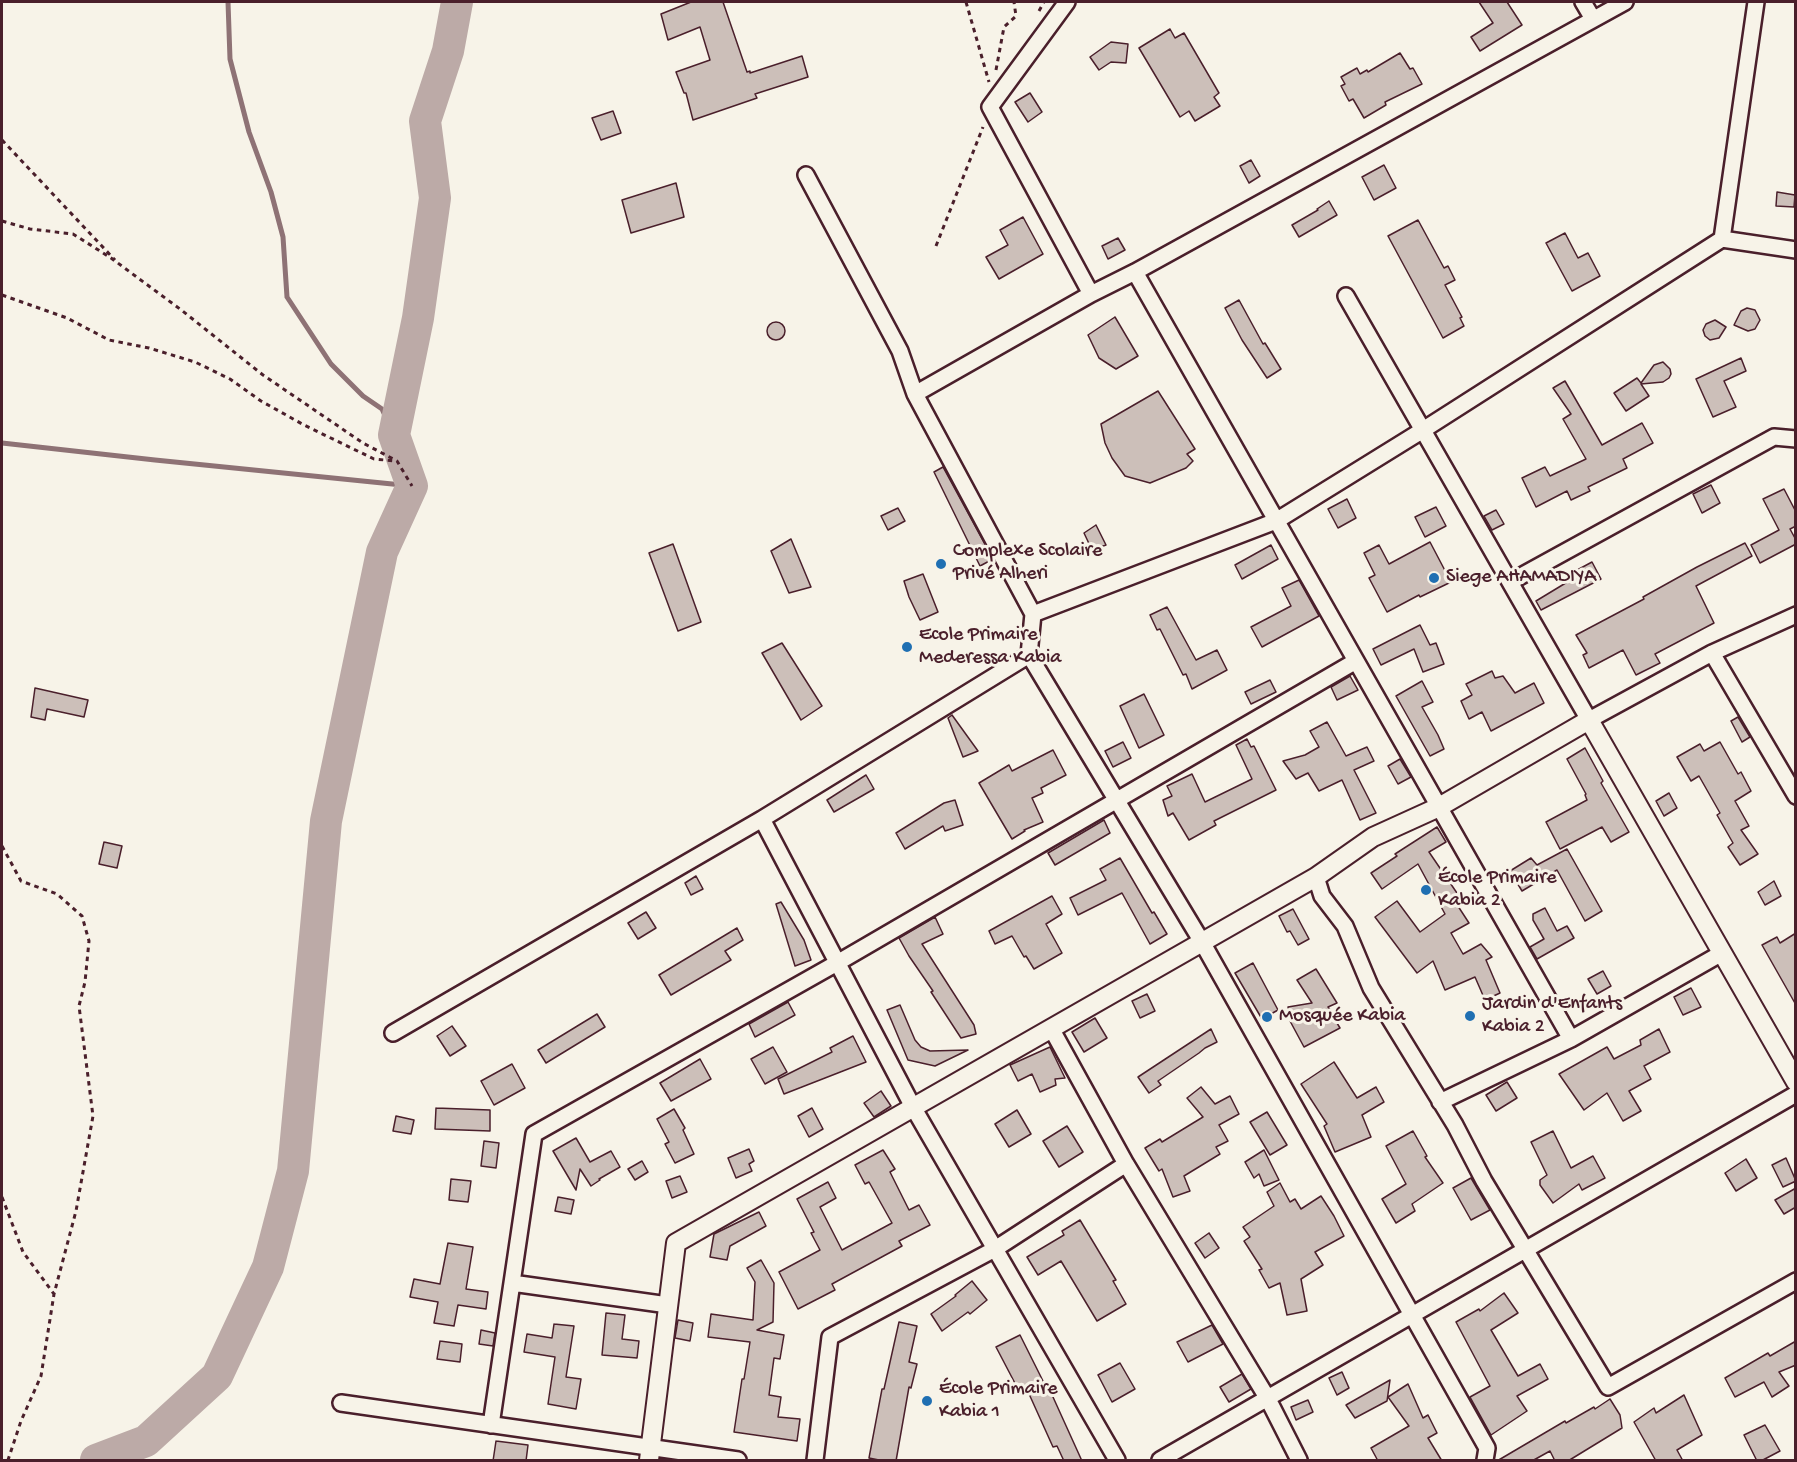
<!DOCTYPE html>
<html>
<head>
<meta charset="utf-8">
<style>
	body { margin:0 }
	#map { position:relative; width:1797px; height:1462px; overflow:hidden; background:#f7f3e8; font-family:"Gochi Hand",sans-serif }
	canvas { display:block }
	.frame { position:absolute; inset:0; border:3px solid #4a1f2b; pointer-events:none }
</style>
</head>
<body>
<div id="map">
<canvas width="1797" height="1462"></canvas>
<div class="frame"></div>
</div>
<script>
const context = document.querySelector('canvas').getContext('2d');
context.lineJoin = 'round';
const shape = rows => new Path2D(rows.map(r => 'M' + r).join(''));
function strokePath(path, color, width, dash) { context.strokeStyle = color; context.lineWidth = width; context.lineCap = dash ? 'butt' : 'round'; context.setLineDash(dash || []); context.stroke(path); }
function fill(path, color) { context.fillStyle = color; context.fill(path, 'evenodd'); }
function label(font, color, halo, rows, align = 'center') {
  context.font = font + ' "Gochi Hand",sans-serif'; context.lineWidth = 6; context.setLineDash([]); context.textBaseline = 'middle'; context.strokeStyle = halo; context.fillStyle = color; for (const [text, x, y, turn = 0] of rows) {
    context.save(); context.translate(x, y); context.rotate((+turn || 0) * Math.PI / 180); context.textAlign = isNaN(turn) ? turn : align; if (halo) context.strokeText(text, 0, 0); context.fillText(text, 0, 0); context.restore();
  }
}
strokePath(shape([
	[228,2,230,59,249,132,271,192,283,237,287,297,331,364,363,396,382,409,394,435],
	[2,443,155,460,412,486]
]), '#8e7275', 5);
strokePath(shape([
	[96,1460,146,1441,217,1376,268,1267,293,1171,326,821,382,552,412,486,394,435,418,318,435,198,425,121,448,51,457,2]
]), '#bcaaa7', 32);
const building = shape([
	[691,2,723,2,747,72,750,71,750,73,802,56,808,77,755,94,757,98,693,120,686,93,684,93,676,72,710,60,700,27,668,40,661,14,691,2],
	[1479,2,1507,2,1522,25,1480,51,1471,37,1493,23,1479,2],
	[1170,29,1175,38,1184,33,1219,93,1214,97,1220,106,1195,121,1189,111,1180,117,1139,48,1170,29],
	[1111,42,1128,44,1126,63,1111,62,1099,70,1090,57,1111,42],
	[1400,53,1410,69,1413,68,1422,84,1385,102,1386,105,1364,118,1353,99,1349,101,1341,86,1345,84,1341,77,1357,68,1360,74,1367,70,1368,72,1400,53],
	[1030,93,1042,112,1028,122,1015,102,1030,93],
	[613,111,621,133,601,140,592,118,613,111],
	[1251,160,1260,176,1249,183,1240,166,1251,160],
	[1384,165,1396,188,1374,200,1362,177,1384,165],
	[676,183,684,217,631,233,622,200,676,183],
	[1777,192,1795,195,1794,207,1776,206,1777,192],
	[1329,201,1337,215,1299,237,1292,225,1318,210,1317,209,1329,201],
	[1023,217,1043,254,999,279,986,257,1008,245,1000,230,1023,217],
	[1418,220,1444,268,1448,266,1455,280,1445,285,1462,317,1460,318,1464,326,1443,338,1388,236,1418,220],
	[1565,233,1578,258,1588,253,1600,276,1572,291,1546,243,1565,233],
	[1118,238,1125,250,1108,259,1102,246,1118,238],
	[1239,300,1263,344,1265,343,1281,369,1267,378,1242,340,1225,308,1239,300],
	[1747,308,1755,310,1760,320,1755,329,1748,331,1734,325,1741,311,1747,308],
	[1115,317,1138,356,1116,369,1099,358,1088,335,1115,317],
	[1715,320,1726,327,1719,338,1710,340,1705,336,1703,330,1706,324,1715,320],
	'767 331a9 9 0 1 1 18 0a9 9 0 1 1-18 0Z',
	[1741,358,1746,371,1724,381,1736,407,1713,417,1696,379,1741,358],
	[1663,362,1670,369,1671,374,1669,378,1663,382,1641,384,1649,396,1626,411,1614,393,1637,378,1641,383,1654,365,1663,362],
	[1565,381,1602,445,1642,423,1653,443,1623,459,1627,468,1588,487,1590,491,1571,500,1567,491,1536,507,1522,478,1545,467,1550,476,1586,459,1563,419,1571,414,1553,388,1565,381],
	[1158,391,1195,449,1187,454,1193,461,1186,468,1150,483,1125,476,1112,458,1105,443,1101,424,1158,391],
	[943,467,993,559,980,566,934,472,943,467],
	[1711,485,1720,503,1702,513,1693,494,1711,485],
	[1784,489,1796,512,1796,526,1790,529,1796,540,1796,544,1760,563,1751,545,1779,530,1763,499,1784,489],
	[1347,499,1356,518,1338,528,1328,509,1347,499],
	[1436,507,1446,526,1425,537,1415,517,1436,507],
	[898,508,905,521,888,530,881,516,898,508],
	[1496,510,1504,524,1492,530,1484,516,1496,510],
	[1096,525,1106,545,1092,550,1084,533,1096,525],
	[791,539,811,587,789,593,771,551,791,539],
	[1430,542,1451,582,1420,597,1419,595,1387,612,1369,578,1375,575,1364,553,1379,545,1389,564,1430,542],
	[1745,543,1752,556,1696,586,1714,623,1655,654,1660,663,1636,675,1623,650,1589,668,1583,655,1587,653,1576,635,1644,599,1643,597,1697,567,1745,543],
	[673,544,701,622,678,631,649,553,673,544],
	[1271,545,1278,559,1242,579,1235,565,1271,545],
	[1592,562,1601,579,1541,610,1536,601,1569,581,1566,576,1592,562],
	[923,574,938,612,920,620,909,597,904,581,923,574],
	[1299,580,1319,616,1262,647,1251,627,1291,606,1282,588,1299,580],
	[1167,607,1196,660,1217,650,1227,670,1192,689,1186,674,1183,675,1160,629,1157,630,1150,615,1167,607],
	[1420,625,1430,645,1436,643,1444,664,1423,672,1414,649,1381,665,1373,649,1420,625],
	[782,643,822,706,801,720,762,653,782,643],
	[1492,671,1495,678,1503,676,1515,693,1534,683,1544,703,1491,731,1482,712,1469,719,1461,701,1472,695,1466,684,1492,671],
	[1350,676,1358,690,1337,700,1331,687,1350,676],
	[1270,680,1276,692,1251,704,1245,692,1270,680],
	[1422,681,1433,702,1422,707,1438,735,1444,749,1430,756,1396,696,1422,681],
	[35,688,88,700,84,717,47,709,45,720,31,717,35,688],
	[1144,694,1164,735,1139,748,1120,706,1144,694],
	[952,715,978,751,963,757,948,718,952,715],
	[1738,717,1750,737,1742,742,1731,721,1738,717],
	[1327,722,1346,756,1367,747,1374,761,1354,770,1376,813,1360,820,1342,780,1319,791,1308,773,1296,779,1283,761,1305,755,1319,747,1310,731,1327,722],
	[1247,739,1251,747,1254,746,1276,790,1214,821,1216,825,1189,840,1173,813,1168,816,1163,800,1172,796,1167,786,1192,774,1205,802,1252,779,1236,745,1247,739],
	[1123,742,1131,758,1113,767,1105,751,1123,742],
	[1720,742,1738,774,1741,772,1751,791,1735,801,1749,826,1741,830,1758,854,1740,865,1728,847,1733,843,1717,815,1720,813,1699,776,1691,781,1677,757,1700,744,1704,751,1720,742],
	[1585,748,1603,781,1601,783,1629,832,1611,842,1602,827,1560,849,1546,822,1587,800,1585,795,1586,794,1567,759,1585,748],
	[1053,750,1066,775,1041,788,1043,793,1032,798,1043,822,1024,830,1025,831,1012,839,979,783,1009,765,1012,771,1053,750],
	[1400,759,1411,777,1398,784,1388,766,1400,759],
	[866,775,874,789,834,812,827,800,866,775],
	[1669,793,1677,808,1664,816,1656,801,1669,793],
	[955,800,963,825,945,831,943,826,905,849,896,833,944,803,955,800],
	[1104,820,1110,833,1055,865,1048,853,1104,820],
	[1437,827,1446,842,1429,852,1459,896,1454,900,1469,923,1451,933,1463,954,1481,944,1492,957,1486,960,1500,993,1485,1000,1475,977,1445,990,1433,961,1417,973,1375,917,1397,901,1420,932,1445,914,1418,864,1382,889,1371,873,1397,856,1395,854,1437,827],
	[104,842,122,846,117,868,99,864,104,842],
	[1567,849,1602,911,1585,921,1557,870,1522,891,1510,871,1531,858,1537,865,1567,849],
	[1120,858,1152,913,1154,912,1167,934,1150,944,1122,893,1078,915,1070,898,1106,880,1100,869,1120,858],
	[696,876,703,889,691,895,685,883,696,876],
	[1774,881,1781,896,1765,905,1758,892,1774,881],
	[1052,896,1062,914,1046,924,1062,953,1034,969,1026,956,1024,957,1012,936,995,944,989,931,1052,896],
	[781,902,804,940,811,960,795,966,776,904,781,902],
	[1545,908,1557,931,1567,926,1574,938,1537,959,1530,947,1544,939,1533,920,1533,914,1545,908],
	[1293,909,1309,939,1298,945,1290,931,1287,932,1279,916,1293,909],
	[646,912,656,928,638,939,628,923,646,912],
	[935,917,943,934,922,944,974,1025,976,1034,961,1038,931,992,933,991,909,956,899,938,935,917],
	[737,928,743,940,725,951,731,960,671,995,659,975,737,928],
	[1796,933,1796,1005,1762,945,1777,937,1780,943,1796,933],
	[1253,963,1278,1010,1262,1019,1235,973,1253,963],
	[1316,969,1337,1003,1328,1007,1339,1022,1337,1023,1340,1028,1304,1047,1290,1021,1288,1007,1312,1003,1297,980,1316,969],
	[1603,971,1611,986,1597,994,1588,979,1603,971],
	[1691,988,1701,1007,1683,1015,1674,997,1691,988],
	[1147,994,1155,1011,1140,1018,1132,1001,1147,994],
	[788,1002,795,1015,755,1037,749,1024,788,1002],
	[900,1005,915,1040,921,1047,930,1051,968,1050,935,1066,908,1060,887,1010,900,1005],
	[597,1014,605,1027,546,1063,538,1050,597,1014],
	[1095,1018,1107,1038,1084,1052,1072,1032,1095,1018],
	[452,1026,466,1046,450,1056,437,1036,452,1026],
	[1211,1029,1217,1042,1205,1048,1199,1053,1158,1081,1161,1085,1149,1093,1138,1077,1211,1029],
	[1659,1029,1670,1052,1644,1066,1651,1079,1629,1091,1641,1111,1623,1121,1607,1093,1584,1110,1559,1074,1607,1047,1614,1059,1641,1045,1640,1040,1659,1029],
	[853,1036,866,1062,784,1094,778,1079,832,1052,830,1048,853,1036],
	[773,1047,787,1072,765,1084,751,1059,773,1047],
	[1050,1047,1065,1078,1055,1079,1056,1085,1040,1092,1032,1074,1018,1081,1010,1065,1050,1047],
	[700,1059,711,1079,671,1101,660,1083,700,1059],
	[1334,1062,1357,1098,1376,1087,1384,1102,1362,1115,1371,1137,1335,1152,1324,1126,1327,1124,1301,1084,1334,1062],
	[512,1064,525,1088,494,1105,481,1081,512,1064],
	[1507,1082,1517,1098,1496,1111,1486,1095,1507,1082],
	[1201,1087,1215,1104,1230,1096,1239,1114,1219,1125,1228,1141,1216,1147,1220,1154,1184,1176,1190,1191,1173,1197,1162,1169,1159,1171,1145,1148,1160,1139,1162,1142,1203,1117,1187,1098,1201,1087],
	[881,1091,891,1106,874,1117,864,1103,881,1091],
	[436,1108,490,1110,490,1131,435,1129,436,1108],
	[812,1108,823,1129,809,1137,798,1116,812,1108],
	[674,1109,685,1128,683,1130,694,1154,675,1163,665,1144,669,1142,657,1119,674,1109],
	[1017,1110,1031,1134,1009,1147,995,1124,1017,1110],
	[1267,1112,1287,1145,1270,1155,1250,1122,1267,1112],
	[396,1116,414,1120,411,1134,393,1131,396,1116],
	[1067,1126,1083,1152,1059,1167,1043,1141,1067,1126],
	[1413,1131,1427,1156,1425,1157,1443,1183,1412,1204,1415,1211,1396,1223,1382,1199,1406,1184,1386,1146,1413,1131],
	[1553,1131,1571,1168,1593,1156,1605,1178,1582,1190,1579,1184,1553,1203,1540,1185,1540,1180,1547,1175,1531,1142,1553,1131],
	[576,1138,590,1162,611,1151,620,1167,599,1179,600,1180,591,1186,580,1169,576,1190,553,1151,576,1138],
	[484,1141,499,1143,496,1168,481,1166,484,1141],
	[749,1149,754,1161,749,1164,752,1171,736,1178,728,1158,749,1149],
	[883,1150,895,1169,890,1172,909,1210,919,1205,930,1225,899,1241,902,1246,832,1284,835,1290,798,1309,779,1272,820,1250,811,1233,814,1232,797,1199,828,1182,836,1198,820,1207,842,1250,892,1223,869,1182,865,1184,855,1165,883,1150],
	[1264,1150,1279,1180,1264,1186,1259,1174,1254,1178,1245,1162,1264,1150],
	[1786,1158,1796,1181,1783,1187,1772,1165,1786,1158],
	[1746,1159,1757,1178,1736,1191,1725,1173,1746,1159],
	[642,1161,648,1172,635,1180,628,1169,642,1161],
	[680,1176,687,1192,672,1198,666,1181,680,1176],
	[1471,1178,1490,1210,1471,1220,1453,1188,1471,1178],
	[451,1179,471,1181,468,1202,449,1200,451,1179],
	[1280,1183,1290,1202,1295,1199,1301,1209,1321,1196,1334,1216,1344,1236,1315,1252,1323,1265,1301,1279,1307,1311,1287,1315,1280,1283,1269,1288,1259,1270,1262,1269,1244,1241,1250,1237,1243,1227,1274,1206,1267,1192,1280,1183],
	[1796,1188,1796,1207,1784,1214,1775,1200,1796,1188],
	[558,1197,574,1200,571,1214,555,1211,558,1197],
	[759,1212,766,1226,730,1246,727,1260,710,1257,714,1234,759,1212],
	[1080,1220,1116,1280,1113,1281,1126,1304,1097,1321,1061,1261,1038,1275,1027,1257,1064,1235,1062,1231,1080,1220],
	[1209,1233,1219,1248,1205,1258,1195,1243,1209,1233],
	[448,1243,473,1247,466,1289,488,1292,486,1309,458,1305,454,1326,434,1323,438,1302,410,1297,414,1279,440,1284,448,1243],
	[761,1260,774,1283,773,1322,757,1330,784,1335,780,1359,774,1358,769,1395,781,1397,778,1417,800,1419,797,1441,734,1432,742,1379,744,1379,750,1342,708,1337,711,1314,753,1320,755,1282,747,1268,761,1260],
	[972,1281,987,1300,970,1314,968,1312,942,1331,931,1314,956,1296,955,1295,972,1281],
	[1504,1293,1518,1313,1491,1330,1518,1376,1540,1364,1548,1379,1517,1396,1527,1411,1491,1435,1470,1397,1490,1386,1456,1322,1479,1309,1480,1311,1504,1293],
	[606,1313,625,1315,622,1339,639,1341,637,1358,602,1355,606,1313],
	[678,1320,693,1323,690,1341,675,1338,678,1320],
	[899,1322,917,1326,909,1362,917,1364,911,1388,909,1387,896,1461,884,1461,869,1458,882,1389,884,1389,899,1322],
	[554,1324,574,1326,566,1377,581,1379,576,1409,548,1404,555,1357,524,1352,527,1334,552,1338,554,1324],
	[1212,1325,1223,1344,1188,1362,1177,1342,1212,1325],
	[481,1330,495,1333,493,1346,479,1344,481,1330],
	[1020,1335,1046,1387,1048,1386,1082,1461,1064,1461,1057,1446,1053,1447,1025,1385,1018,1389,996,1347,1020,1335],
	[440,1341,462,1344,460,1362,437,1359,440,1341],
	[1796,1341,1796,1365,1779,1372,1789,1386,1772,1397,1764,1382,1735,1397,1725,1378,1768,1353,1770,1356,1796,1341],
	[1120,1363,1135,1389,1112,1402,1098,1375,1120,1363],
	[1342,1372,1349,1388,1337,1395,1329,1378,1342,1372],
	[1242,1374,1251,1389,1229,1402,1220,1387,1242,1374],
	[1390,1380,1387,1401,1355,1418,1346,1405,1390,1380],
	[1408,1384,1423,1418,1428,1415,1437,1433,1428,1438,1442,1461,1378,1461,1371,1448,1409,1426,1388,1397,1408,1384],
	[1684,1395,1702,1435,1677,1450,1683,1461,1656,1461,1634,1422,1654,1408,1656,1413,1684,1395],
	[1610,1399,1620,1415,1622,1428,1568,1461,1555,1461,1550,1451,1532,1461,1497,1461,1565,1421,1566,1423,1594,1407,1595,1409,1610,1399],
	[1308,1400,1313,1412,1296,1420,1291,1407,1308,1400],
	[1765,1425,1780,1451,1761,1461,1757,1461,1744,1435,1765,1425],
	[496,1441,528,1445,526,1461,493,1461,496,1441]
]);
fill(building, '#ccbfb9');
strokePath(building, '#4a1f2b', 1.5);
const minor = shape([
	[1067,2,990,107,1091,294],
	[1583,2,1593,19],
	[806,175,900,351,915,394,1033,614,1029,655,1202,942,1487,1448,1485,1460],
	[1722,239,1756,2],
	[1135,272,1571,1039],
	[1346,296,1589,720,1712,653,1796,615],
	[915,394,1091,294,1135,272,1625,2],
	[1510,582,1774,437,1796,439],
	[1033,614,1276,521,1423,430,1722,239,1796,250],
	[1712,653,1796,796],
	[762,819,913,1107,1117,1460],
	[1316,877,1322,896,1345,926,1371,988,1455,1125,1484,1181,1608,1387,1796,1281],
	[1051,1028,1126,1164,1268,1399,1299,1460],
	[393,1033,762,819,1029,655],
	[1440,1102,1571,1039,1722,953],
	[512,1283,668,1305],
	[341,1403,738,1460],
	[491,1425,534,1134,837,963,1356,661],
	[815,1460,830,1337,995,1249,1126,1164],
	[1160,1460,1796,1094]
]);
const tertiary = shape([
	[649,1460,676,1243,1316,877,1373,837,1439,807,1589,720,1796,1082]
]);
strokePath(minor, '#4a1f2b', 20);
strokePath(tertiary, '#4a1f2b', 22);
strokePath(shape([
	[966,2,989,82],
	[1039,11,1044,2],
	[996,70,1004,27,1016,16,1014,2],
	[2,140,115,260],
	[2,221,30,229,73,234,111,258,180,309,263,375,363,443,397,461,412,486],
	[936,246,983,127],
	[2,295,67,318,109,340,149,348,195,362,230,379,261,401,304,425,374,459,395,461],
	[2,846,21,881,57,894,82,916,89,941,85,982,79,1006,93,1116,76,1211,54,1294,41,1376,21,1421,8,1460],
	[2,1197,23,1252,54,1294]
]), '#4a1f2b', 3, [4.5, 4.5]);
strokePath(minor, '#f7f3e8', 15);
strokePath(tertiary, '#f7f3e8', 18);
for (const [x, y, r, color] of [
	[941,564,6,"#1f6fb2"],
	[1434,578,6,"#1f6fb2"],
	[907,647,6,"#1f6fb2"],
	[1426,890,6,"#1f6fb2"],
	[1470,1016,6,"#1f6fb2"],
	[1267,1017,6,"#1f6fb2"],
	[927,1401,6,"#1f6fb2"]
]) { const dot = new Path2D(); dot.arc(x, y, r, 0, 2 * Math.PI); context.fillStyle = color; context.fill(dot); strokePath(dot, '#f7f3e8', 2); }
label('20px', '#4a1f2b', '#f7f3e8', [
	["Complexe Scolaire",953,552],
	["Privé Alheri",953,575],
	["Siege AHAMADIYA",1446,578],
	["Ecole Primaire",919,636],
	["Mederessa Kabia",919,659],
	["École Primaire",1438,879],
	["Kabia 2",1438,902],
	["Jardin d'Enfants",1482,1005],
	["Kabia 2",1482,1028],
	["Mosquée Kabia",1279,1017],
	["École Primaire",939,1390],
	["Kabia 1",939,1413]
], 'left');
</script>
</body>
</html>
